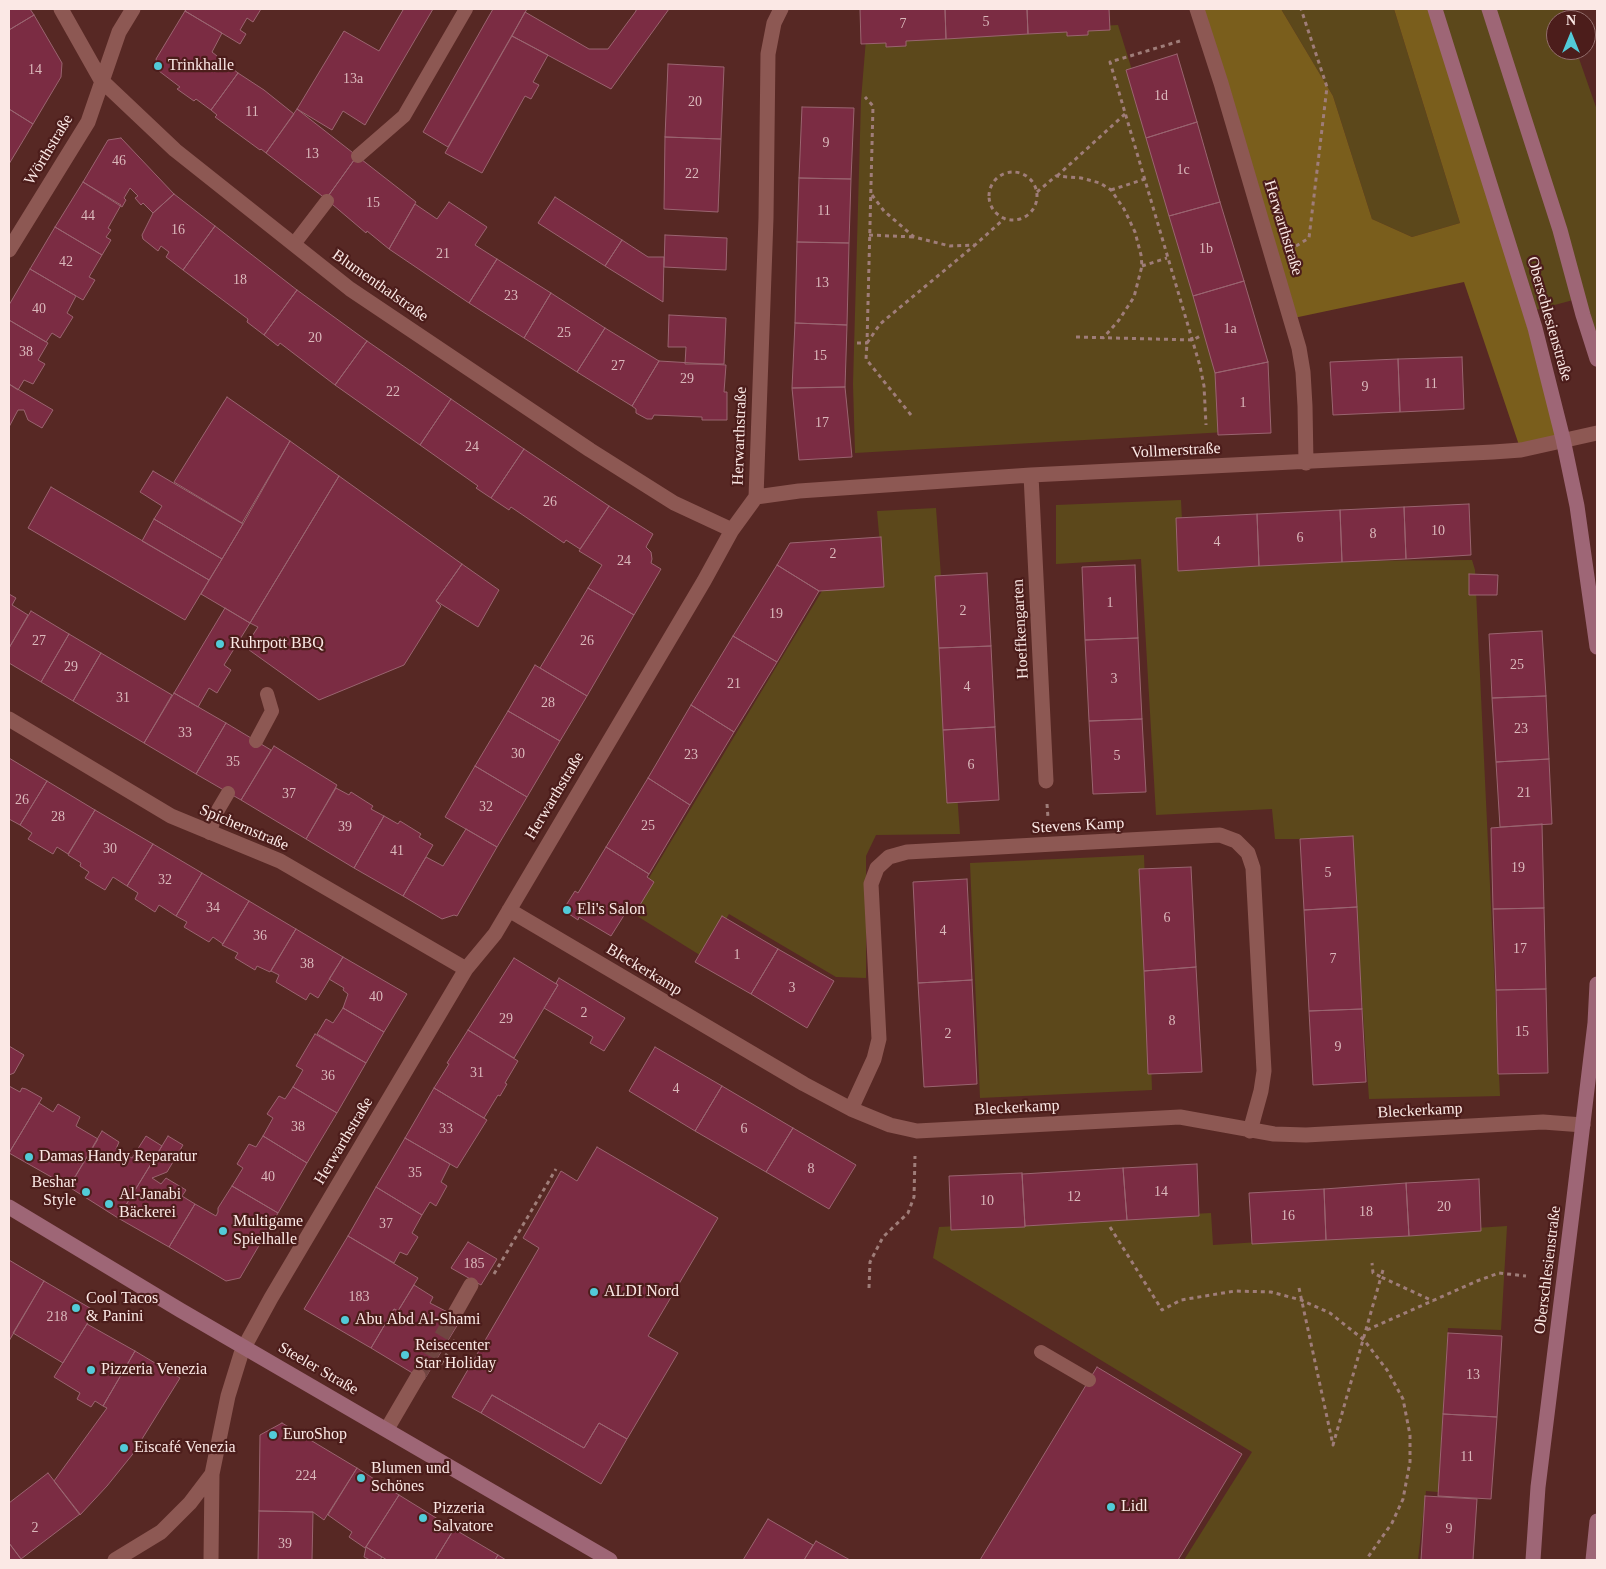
<!DOCTYPE html>
<html>
<head>
<meta charset="utf-8">
<style>
	body { margin:0 }
	#map { position:relative; width:1606px; height:1569px; overflow:hidden; background:#572824; font-family:Georgia,serif }
	canvas { display:block }
	.frame { position:absolute; inset:0; border:10px solid #fbe8e5; pointer-events:none }
	.north { position:absolute; left:1546px; top:10px; width:50px; height:50px; box-sizing:border-box; background:#4c1d1b; border:1px solid #926e6c; border-radius:50%; rotate:0deg; font-size:14px; font-weight:700; line-height:20px; text-align:center; color:#fbe8e5 }
	.north::after { content:''; display:block; margin:auto; width:18px; height:22px; background:#52cbd8; clip-path:polygon(50% 0,100% 100%,50% 72%,0 100%) }
</style>
</head>
<body>
<div id="map">
<canvas width="1606" height="1569"></canvas>
<div class="frame"></div>
<div class="north">N</div>
</div>
<script>
const context = document.querySelector('canvas').getContext('2d');
context.lineJoin = 'round';
function fill(path, color) { context.fillStyle = color; context.fill(path, 'evenodd'); }
const shape = rows => new Path2D(rows.map(r => 'M' + r).join(''));
function strokePath(path, color, width, dash) { context.strokeStyle = color; context.lineWidth = width; context.lineCap = dash ? 'butt' : 'round'; context.setLineDash(dash || []); context.stroke(path); }
function label(font, color, halo, rows, align = 'center') {
  context.font = font + ' Georgia,serif'; context.lineWidth = 4.5; context.setLineDash([]); context.textBaseline = 'middle'; context.strokeStyle = halo; context.fillStyle = color; for (const [text, x, y, turn = 0] of rows) {
    context.save(); context.translate(x, y); context.rotate((+turn || 0) * Math.PI / 180); context.textAlign = isNaN(turn) ? turn : align; if (halo) context.strokeText(text, 0, 0); context.fillText(text, 0, 0); context.restore();
  }
}
fill(shape([
	[1281,9,1394,9,1460,223,1412,237,1372,219,1333,96],
	[1437,9,1487,9,1577,299,1532,311],
	[1491,9,1563,9,1567,20,1556,20,1556,50,1576,50,1597,110,1597,352],
	[1118,25,1225,370,1226,432,855,453,853,384,861,100,866,39],
	[1181,500,1184,562,1472,560,1475,570,1500,1096,1369,1099,1351,839,1275,839,1272,809,1156,815,1141,559,1056,564,1056,505],
	[936,508,960,834,876,835,866,856,866,978,836,977,729,914,703,957,629,911,828,581,883,580,877,511],
	[1144,855,1152,1090,980,1098,970,863],
	[1211,1213,1213,1245,1507,1226,1501,1330,1448,1328,1438,1492,1426,1491,1418,1560,1184,1560,1252,1452,933,1258,939,1227]
]), '#5c481b');
fill(shape([
	[1200,9,1281,9,1333,96,1372,219,1412,237,1460,223,1394,9,1432,9,1561,439,1520,448,1464,282,1289,319]
]), '#7a5e1c');
const building = shape([
	[9,9,30,9,34,15,9,30,9,9],
	[187,9,261,9,253,22,247,18,240,30,246,34,240,44,185,11,187,9],
	[401,9,433,9,365,125,343,111,332,130,297,109,344,31,379,51,403,10,401,9],
	[493,9,527,9,448,147,423,132,493,9],
	[636,9,669,9,611,89,512,36,525,12,589,49,608,49,636,11,636,9],
	[860,9,945,9,946,39,906,41,906,46,886,47,886,43,861,44,860,9],
	[945,9,1027,9,1028,34,946,39,945,9],
	[1027,9,1109,9,1110,30,1088,31,1088,35,1067,36,1067,32,1028,34,1027,9],
	[185,11,222,33,212,52,238,73,211,110,196,99,194,101,177,89,180,87,159,71,156,59,185,11],
	[34,15,62,63,61,77,33,124,9,109,9,30,34,15],
	[512,36,548,55,533,82,539,85,531,99,525,96,482,173,445,153,512,36],
	[1177,54,1197,122,1146,138,1126,70,1177,54],
	[668,64,724,67,721,139,665,137,668,64],
	[238,73,264,90,294,114,266,153,261,149,260,150,215,117,217,115,211,110,238,73],
	[802,107,854,108,851,179,799,178,802,107],
	[9,109,33,124,9,164,9,109],
	[297,109,357,156,326,199,266,153,297,109],
	[1197,122,1220,202,1169,216,1146,138,1197,122],
	[665,137,721,139,718,212,664,209,665,137],
	[121,138,174,194,153,213,143,203,141,205,135,198,138,196,130,188,124,198,126,200,122,207,83,182,108,140,121,138],
	[357,156,416,202,389,249,367,231,366,233,326,199,357,156],
	[799,178,851,179,849,243,797,242,799,178],
	[83,182,121,205,108,228,111,230,106,237,111,240,102,255,55,227,83,182],
	[174,194,215,226,183,270,166,257,169,252,161,246,158,251,143,239,142,235,153,213,174,194],
	[555,197,622,240,605,266,538,223,555,197],
	[449,202,487,227,475,245,497,259,469,303,389,249,415,204,437,219,449,202],
	[1220,202,1244,281,1193,296,1169,216,1220,202],
	[215,226,297,290,264,335,247,322,248,319,183,270,215,226],
	[55,227,102,255,89,277,95,280,83,300,30,269,55,227],
	[665,235,727,238,726,270,664,267,665,235],
	[622,240,648,257,664,257,663,302,605,266,622,240],
	[797,242,849,243,847,325,795,323,797,242],
	[497,259,551,293,524,338,469,303,497,259],
	[30,269,76,296,67,313,73,317,60,338,52,333,46,342,9,320,9,305,30,269],
	[1244,281,1268,362,1215,373,1193,296,1244,281],
	[297,290,367,341,335,385,280,343,278,346,264,335,297,290],
	[551,293,605,328,577,372,524,338,551,293],
	[669,315,726,318,724,364,685,364,686,347,668,347,669,315],
	[9,320,48,343,38,360,45,364,33,384,24,380,18,390,9,384,9,320],
	[795,323,847,325,845,387,792,388,795,323],
	[605,328,659,361,632,406,577,372,605,328],
	[367,341,451,399,420,445,335,385,367,341],
	[1462,357,1464,409,1400,412,1398,359,1462,357],
	[1398,359,1400,412,1333,415,1330,362,1398,359],
	[659,361,726,365,724,392,727,392,727,420,702,420,702,417,654,415,652,419,647,419,636,413,636,409,632,406,659,361],
	[1268,362,1271,433,1218,435,1215,373,1268,362],
	[9,384,53,410,42,428,28,420,24,410,18,410,9,427,9,384],
	[845,387,852,457,799,460,792,388,845,387],
	[227,397,290,441,242,523,174,482,227,397],
	[451,399,524,449,491,498,476,488,478,486,420,445,451,399],
	[290,441,339,476,250,623,201,594,243,524,290,441],
	[524,449,609,506,580,549,566,540,564,543,511,507,509,510,491,498,524,449],
	[153,471,243,524,222,559,154,519,162,506,140,492,153,471],
	[339,476,462,564,436,601,441,606,404,665,319,700,245,647,258,627,250,623,339,476],
	[51,487,209,580,185,620,28,528,51,487],
	[1469,504,1471,555,1406,559,1404,507,1469,504],
	[609,506,653,534,646,547,651,552,652,559,651,563,661,569,634,615,588,588,602,565,579,551,609,506],
	[1404,507,1406,559,1342,562,1340,510,1404,507],
	[1340,510,1342,562,1259,566,1257,514,1340,510],
	[1257,514,1259,566,1178,571,1176,518,1257,514],
	[154,519,222,559,209,580,142,541,154,519],
	[881,537,884,587,819,591,777,565,790,543,881,537],
	[462,564,499,590,478,627,436,601,462,564],
	[777,565,819,591,777,662,733,636,777,565],
	[1135,565,1138,638,1085,640,1082,567,1135,565],
	[987,573,991,646,939,648,935,576,987,573],
	[1469,574,1498,575,1497,595,1469,595,1469,574],
	[588,588,634,615,587,696,540,668,588,588],
	[9,594,16,598,12,605,28,615,9,648,9,594],
	[225,608,250,623,224,665,231,670,217,693,209,688,198,707,174,693,225,608],
	[31,611,69,634,41,682,9,663,9,648,31,611],
	[1542,631,1546,696,1492,698,1489,634,1542,631],
	[69,634,101,653,73,701,41,682,69,634],
	[733,636,777,662,734,732,691,705,733,636],
	[1138,638,1142,719,1089,721,1085,640,1138,638],
	[991,646,995,727,943,730,939,648,991,646],
	[101,653,172,695,144,743,73,701,101,653],
	[535,665,587,696,560,741,508,711,535,665],
	[174,693,226,723,196,774,144,743,174,693],
	[1546,696,1549,759,1496,762,1492,698,1546,696],
	[691,705,734,732,690,805,648,778,691,705],
	[508,711,560,741,527,797,475,766,508,711],
	[1142,719,1146,792,1093,794,1089,721,1142,719],
	[226,723,271,750,241,800,196,774,226,723],
	[995,727,999,800,947,803,943,730,995,727],
	[274,746,337,785,306,839,241,800,274,746],
	[9,758,47,781,20,825,9,819,9,758],
	[1549,759,1552,824,1500,827,1496,762,1549,759],
	[475,766,527,797,497,847,445,817,475,766],
	[648,778,690,805,649,874,606,847,648,778],
	[47,781,95,810,68,854,57,847,53,854,28,839,32,833,20,825,47,781],
	[336,788,349,795,351,792,373,806,371,809,384,816,354,868,306,839,336,788],
	[95,810,153,844,127,886,113,877,105,890,85,878,89,872,80,866,81,863,68,855,95,810],
	[384,816,398,824,400,821,421,834,419,837,433,845,403,896,354,868,384,816],
	[1542,824,1544,908,1493,909,1491,828,1542,824],
	[466,829,497,847,457,916,454,915,442,919,403,896,426,857,443,866,466,829],
	[1353,836,1357,907,1304,910,1300,839,1353,836],
	[153,844,202,873,176,916,159,905,155,912,135,899,138,893,127,886,153,844],
	[606,847,649,874,647,877,654,882,635,913,628,909,611,936,579,917,578,920,563,910,575,891,578,893,606,847],
	[1191,867,1196,967,1144,971,1139,869,1191,867],
	[202,873,249,901,223,944,213,937,209,942,184,927,187,922,176,916,202,873],
	[967,879,972,980,918,983,913,882,967,879],
	[249,901,296,929,270,972,257,966,255,970,235,958,238,953,222,945,249,901],
	[1357,907,1362,1009,1309,1011,1304,910,1357,907],
	[1544,908,1546,989,1496,990,1493,909,1544,908],
	[722,916,778,949,751,994,695,962,722,916],
	[296,929,343,957,318,998,310,993,306,1000,276,982,279,975,271,971,296,929],
	[778,949,834,981,807,1028,751,994,778,949],
	[343,957,407,994,384,1032,343,1008,348,994,343,990,344,988,329,979,343,957],
	[514,958,558,985,514,1058,468,1030,514,958],
	[1196,967,1202,1072,1148,1074,1144,971,1196,967],
	[559,978,625,1018,604,1051,590,1043,593,1037,544,1008,558,985,556,983,559,978],
	[972,980,977,1084,924,1087,918,983,972,980],
	[1546,989,1548,1073,1498,1074,1496,990,1546,989],
	[343,1008,384,1032,366,1063,317,1034,326,1019,333,1023,343,1008],
	[1362,1009,1366,1082,1313,1085,1309,1011,1362,1009],
	[468,1030,518,1061,505,1083,507,1084,500,1096,498,1095,484,1118,434,1088,449,1064,447,1063,468,1030],
	[315,1034,366,1063,337,1113,293,1087,303,1070,296,1066,315,1034],
	[9,1046,24,1055,14,1073,9,1075,9,1046],
	[655,1047,722,1086,695,1131,629,1091,655,1047],
	[9,1086,20,1092,22,1088,26,1089,42,1098,9,1153,9,1086],
	[722,1086,793,1128,766,1172,695,1131,722,1086],
	[293,1087,337,1113,307,1163,263,1136,273,1118,267,1114,279,1096,285,1099,293,1087],
	[434,1088,487,1120,457,1168,405,1138,434,1088],
	[39,1103,53,1112,58,1104,80,1117,76,1126,98,1139,69,1187,9,1153,39,1103],
	[793,1128,856,1165,829,1209,766,1172,793,1128],
	[102,1131,119,1142,116,1149,132,1158,146,1136,162,1146,118,1218,69,1187,102,1131],
	[168,1136,183,1145,167,1172,152,1178,161,1184,166,1178,186,1190,182,1196,195,1204,169,1247,118,1218,168,1136],
	[263,1136,307,1163,278,1213,232,1186,243,1168,237,1164,249,1144,256,1147,263,1136],
	[405,1138,450,1164,441,1182,447,1186,436,1206,430,1202,422,1215,376,1187,405,1138],
	[597,1147,718,1218,648,1336,678,1353,627,1439,599,1423,584,1448,492,1395,481,1413,452,1397,539,1248,523,1238,561,1171,577,1181,597,1147],
	[1197,1164,1199,1216,1127,1220,1123,1168,1197,1164],
	[1123,1168,1127,1220,1025,1226,1022,1174,1123,1168],
	[1022,1173,1025,1227,951,1230,949,1176,1022,1173],
	[1479,1179,1481,1231,1409,1236,1406,1183,1479,1179],
	[1406,1183,1409,1236,1326,1240,1324,1189,1406,1183],
	[232,1186,278,1213,240,1278,226,1281,169,1247,195,1204,216,1216,218,1212,218,1208,232,1186],
	[376,1187,422,1215,412,1233,418,1237,407,1255,400,1252,394,1263,348,1236,376,1187],
	[1324,1189,1326,1240,1252,1244,1249,1193,1324,1189],
	[348,1236,418,1278,398,1311,394,1309,371,1348,304,1309,348,1236],
	[468,1242,497,1259,481,1285,451,1268,468,1242],
	[9,1260,44,1281,9,1341,9,1260],
	[44,1281,95,1311,63,1363,13,1333,44,1281],
	[414,1285,433,1297,430,1303,461,1319,424,1380,371,1348,394,1309,398,1311,414,1285],
	[87,1324,135,1351,103,1406,95,1401,91,1407,77,1399,80,1393,54,1377,87,1324],
	[1448,1333,1502,1336,1497,1417,1443,1414,1448,1333],
	[135,1351,180,1378,132,1455,107,1486,80,1515,54,1481,107,1408,103,1406,135,1351],
	[1097,1367,1242,1454,1178,1560,980,1560,1097,1367],
	[492,1395,584,1448,599,1423,627,1439,601,1484,481,1413,492,1395],
	[1443,1414,1497,1417,1491,1499,1438,1496,1443,1414],
	[282,1423,357,1468,324,1520,313,1512,259,1511,260,1435,282,1423],
	[357,1468,399,1495,365,1548,349,1537,352,1532,328,1515,357,1468],
	[48,1473,80,1514,21,1559,9,1543,9,1503,48,1473],
	[399,1495,454,1529,435,1560,387,1560,366,1547,399,1495],
	[1425,1496,1477,1499,1473,1560,1421,1560,1425,1496],
	[259,1511,313,1512,312,1560,258,1560,259,1511],
	[768,1519,813,1545,804,1560,743,1560,768,1519],
	[454,1529,498,1555,495,1560,435,1560,454,1529],
	[816,1541,850,1560,804,1560,816,1541],
	[9,1543,21,1559,20,1560,9,1560,9,1543],
	[366,1547,382,1557,380,1560,370,1560,364,1557,366,1547],
	[498,1555,506,1560,495,1560,498,1555]
]);
fill(building, '#7b2c43');
strokePath(building, '#9a6470', 1);
strokePath(shape([
	[418,1376,454,1315]
]), '#704541', 15, [15, 8]);
strokePath(shape([
	[1180,41,1110,62,1200,366,1204,386,1206,425],
	'989 196a24 24 0 1 1 48 0a24 24 0 1 1-48 0Z',
	[1057,176,1125,114],
	[1111,190,1145,179],
	[1037,192,1056,176,1081,178,1100,183,1111,190,1124,209,1135,232,1141,255,1142,266,1134,297,1119,320,1103,338],
	[872,195,884,211,914,237,950,246,975,245,1005,218],
	[869,235,914,237],
	[1296,246,1309,238,1327,87,1301,9],
	[1142,266,1167,258],
	[1076,337,1193,340,1202,335],
	[857,343,867,343,873,106,865,97],
	[911,415,866,359,867,343,880,324,975,245],
	[1047,804,1048,818],
	[1110,1227,1162,1310,1181,1300,1235,1291,1271,1292,1301,1300,1330,1313,1364,1340,1387,1370,1403,1399,1410,1435,1410,1462,1403,1499,1392,1523,1366,1560],
	[1383,1270,1381,1277,1433,1301],
	[494,1274,556,1169],
	[869,1288,870,1262,883,1237,908,1213,914,1197,915,1156],
	[1299,1288,1333,1445,1381,1277,1373,1273,1372,1263],
	[1367,1330,1477,1281,1499,1273,1526,1276],
	[441,1364,455,1340]
]), '#9f7d79', 3, [4, 4]);
strokePath(shape([
	[358,156,404,116,466,9],
	[294,244,327,201],
	[256,741,272,711,267,694],
	[210,833,215,815,228,793],
	[1041,1352,1089,1380]
]), '#8d5853', 14);
strokePath(shape([
	[61,9,101,80,175,150,350,289,590,450,674,503,732,530],
	[1197,9,1221,83,1299,348,1303,372,1305,406,1306,463],
	[9,250,88,122,119,32,133,9],
	[1031,475,1046,781],
	[756,497,799,491,1031,475,1493,452,1521,450,1597,433],
	[9,719,171,816,280,861,466,969],
	[509,910,804,1084,851,1109,890,1125,917,1131,1180,1117,1274,1134,1306,1135,1543,1122,1583,1125],
	[851,1109,874,1059,879,1039,871,884,877,868,889,857,907,852,1220,835,1236,841,1248,853,1253,868,1264,1071,1261,1091,1250,1131],
	[454,1315,471,1285],
	[387,1429,418,1376],
	[115,1560,161,1532,190,1503,212,1474],
	[211,1560,212,1474,228,1396,241,1354,247,1342,271,1298,466,969,495,934,704,581,732,530,756,497,766,218,768,54,774,23,781,9]
]), '#8d5853', 15);
strokePath(shape([
	[1435,9,1535,328,1563,439,1577,506,1597,647],
	[1489,9,1560,230,1583,315,1597,359],
	[9,1207,180,1310,610,1560],
	[1533,1560,1538,1487,1573,1206,1595,1023,1597,984],
	[1593,1560,1597,1521]
]), '#9e6676', 15);
for (const [x, y, r, color] of [
	[158,66,5,"#52cbd8"],
	[220,644,5,"#52cbd8"],
	[567,910,5,"#52cbd8"],
	[29,1157,5,"#52cbd8"],
	[86,1192,5,"#52cbd8"],
	[109,1204,5,"#52cbd8"],
	[223,1231,5,"#52cbd8"],
	[594,1292,5,"#52cbd8"],
	[76,1308,5,"#52cbd8"],
	[345,1320,5,"#52cbd8"],
	[405,1355,5,"#52cbd8"],
	[91,1370,5,"#52cbd8"],
	[273,1435,5,"#52cbd8"],
	[124,1448,5,"#52cbd8"],
	[361,1478,5,"#52cbd8"],
	[1111,1507,5,"#52cbd8"],
	[423,1518,5,"#52cbd8"]
]) { const dot = new Path2D(); dot.arc(x, y, r, 0, 2 * Math.PI); context.fillStyle = color; context.fill(dot); strokePath(dot, '#4c1d1b', 2); }
label('14px', '#dbb9bc', null, [
	["5",986,22],
	["7",903,24],
	["14",35,70],
	["13a",353,79],
	["1d",1161,96],
	["20",695,102],
	["11",252,112],
	["9",826,143],
	["13",312,154],
	["46",119,161],
	["1c",1183,170],
	["22",692,174],
	["15",373,203],
	["11",824,211],
	["44",88,216],
	["16",178,230],
	["1b",1206,249],
	["21",443,254],
	["42",66,262],
	["18",240,280],
	["13",822,283],
	["23",511,296],
	["40",39,309],
	["1a",1230,329],
	["25",564,333],
	["20",315,338],
	["38",26,352],
	["15",820,356],
	["27",618,366],
	["29",687,379],
	["11",1431,384],
	["9",1365,387],
	["22",393,392],
	["1",1243,403],
	["17",822,423],
	["24",472,447],
	["26",550,502],
	["10",1438,531],
	["8",1373,534],
	["6",1300,538],
	["4",1217,542],
	["2",833,554],
	["24",624,561],
	["1",1110,603],
	["2",963,611],
	["19",776,614],
	["27",39,641],
	["26",587,641],
	["25",1517,665],
	["29",71,667],
	["3",1114,679],
	["21",734,684],
	["4",967,687],
	["31",123,698],
	["28",548,703],
	["23",1521,729],
	["33",185,733],
	["30",518,754],
	["23",691,755],
	["5",1117,756],
	["35",233,762],
	["6",971,765],
	["21",1524,793],
	["37",289,794],
	["26",22,800],
	["32",486,807],
	["28",58,817],
	["25",648,826],
	["39",345,827],
	["30",110,849],
	["41",397,851],
	["19",1518,868],
	["5",1328,873],
	["32",165,880],
	["34",213,908],
	["6",1167,918],
	["4",943,931],
	["36",260,936],
	["17",1520,949],
	["1",737,955],
	["7",1333,959],
	["38",307,964],
	["3",792,988],
	["40",376,997],
	["2",584,1013],
	["29",506,1019],
	["8",1172,1021],
	["15",1522,1032],
	["2",948,1034],
	["9",1338,1047],
	["31",477,1073],
	["36",328,1076],
	["4",676,1089],
	["38",298,1127],
	["33",446,1129],
	["6",744,1129],
	["8",811,1169],
	["35",415,1173],
	["40",268,1177],
	["14",1161,1192],
	["12",1074,1197],
	["10",987,1201],
	["20",1444,1207],
	["18",1366,1212],
	["16",1288,1216],
	["37",386,1224],
	["185",474,1264],
	["183",359,1297],
	["218",57,1317],
	["13",1473,1375],
	["11",1467,1457],
	["224",306,1476],
	["2",35,1528],
	["9",1449,1529],
	["39",285,1544]
]);
label('16px', '#fbe8e5', '#4c1d1b', [
	["Trinkhalle",168,66],
	["Ruhrpott BBQ",230,644],
	["Eli's Salon",577,910],
	["Damas Handy Reparatur",39,1157],
	["Beshar",76,1183,"right"],
	["Style",76,1201,"right"],
	["Al-Janabi",119,1195],
	["Bäckerei",119,1213],
	["Multigame",233,1222],
	["Spielhalle",233,1240],
	["ALDI Nord",604,1292],
	["Cool Tacos",86,1299],
	["& Panini",86,1317],
	["Abu Abd Al-Shami",355,1320],
	["Reisecenter",415,1346],
	["Star Holiday",415,1364],
	["Pizzeria Venezia",101,1370],
	["EuroShop",283,1435],
	["Eiscafé Venezia",134,1448],
	["Blumen und",371,1469],
	["Schönes",371,1487],
	["Lidl",1121,1507],
	["Pizzeria",433,1509],
	["Salvatore",433,1527]
], 'left');
label('16px', '#fbe8e5', '#4c1d1b', [
	["Wörthstraße",49,150,-59],
	["Herwarthstraße",1283,228,73],
	["Blumenthalstraße",380,286,35],
	["Oberschlesienstraße",1549,319,74],
	["Herwarthstraße",740,436,-88],
	["Vollmerstraße",1176,451,-3],
	["Hoeffkengarten",1021,629,-93],
	["Herwarthstraße",555,796,-59],
	["Stevens Kamp",1078,826,-3],
	["Spichernstraße",244,828,23],
	["Bleckerkamp",644,970,31],
	["Bleckerkamp",1017,1108,-3],
	["Bleckerkamp",1420,1111,-3],
	["Herwarthstraße",344,1141,-59],
	["Oberschlesienstraße",1548,1270,-83],
	["Steeler Straße",318,1369,30]
]);
</script>
</body>
</html>
